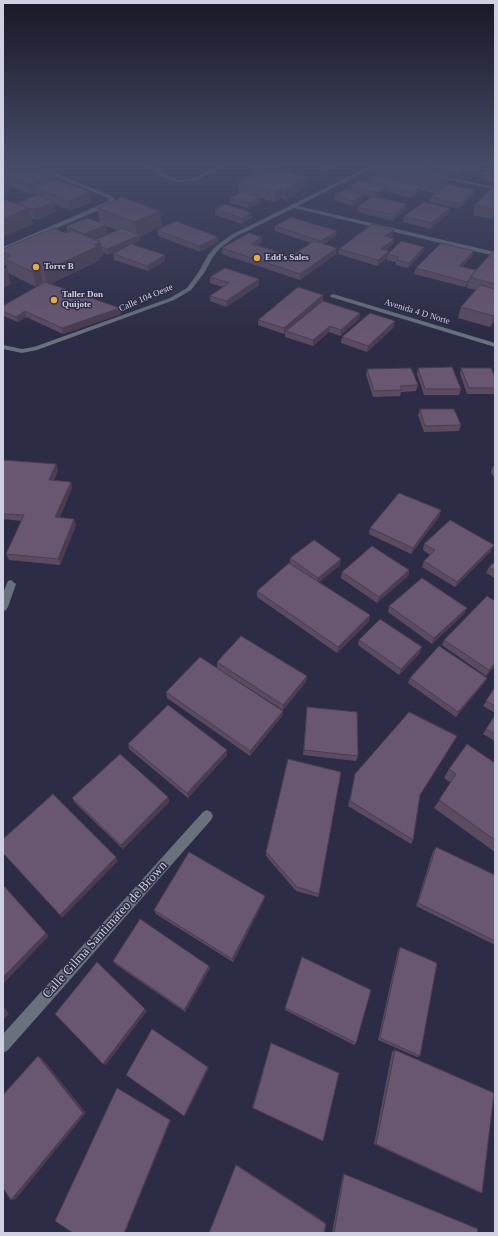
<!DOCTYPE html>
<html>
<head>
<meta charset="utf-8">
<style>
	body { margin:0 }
	#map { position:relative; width:498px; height:1236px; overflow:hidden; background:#2d2c46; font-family:Georgia,serif }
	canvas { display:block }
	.frame { position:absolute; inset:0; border:4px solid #cfd0e1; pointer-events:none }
</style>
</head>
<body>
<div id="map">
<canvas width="498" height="1236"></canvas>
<div class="frame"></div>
</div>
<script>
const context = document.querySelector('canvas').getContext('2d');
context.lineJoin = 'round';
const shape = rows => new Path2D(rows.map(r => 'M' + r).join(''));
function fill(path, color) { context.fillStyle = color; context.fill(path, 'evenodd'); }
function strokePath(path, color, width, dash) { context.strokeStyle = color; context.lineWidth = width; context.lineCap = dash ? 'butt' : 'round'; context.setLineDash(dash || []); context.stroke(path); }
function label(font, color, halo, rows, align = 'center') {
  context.font = font + ' Georgia,serif'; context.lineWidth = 3; context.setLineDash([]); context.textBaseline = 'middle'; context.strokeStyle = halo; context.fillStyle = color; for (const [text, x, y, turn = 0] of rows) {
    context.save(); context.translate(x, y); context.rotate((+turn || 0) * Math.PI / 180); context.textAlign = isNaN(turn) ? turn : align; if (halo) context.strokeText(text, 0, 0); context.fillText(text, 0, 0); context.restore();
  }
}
fill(shape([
	[25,164,32,164,112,196,115,201,111,205,3,251,3,247,109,201,108,198,25,164],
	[150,164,165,174,179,180,192,179,222,164,229,164,195,181,178,182,161,176,146,165,150,164],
	[374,164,380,164,298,206,495,252,495,256,294,208,235,237,220,248,213,257,204,273,191,290,174,300,37,350,22,353,3,349,3,345,22,349,34,347,170,298,187,288,198,273,208,255,216,246,231,235,374,164],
	[434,175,495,187,495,189,436,177,434,175],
	[333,294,495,343,495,347,331,297,330,296,333,294],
	[11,580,16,584,8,607,6,610,3,611,3,593,8,581,11,580],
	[207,810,211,812,213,816,211,820,8,1050,3,1053,3,1034,203,812,207,810]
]), '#68717c');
fill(shape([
	[249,164,284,164,275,169,308,177,307,187,285,200,281,198,274,202,260,198,260,202,248,208,230,203,230,198,241,192,238,191,238,182,258,172,249,169],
	[298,164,309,164,304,166],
	[312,164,343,164,329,171,312,166],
	[418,164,486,164,476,173,465,170,459,175,450,173,447,184,474,195,459,209,430,202,431,197,436,194,421,190,411,198,386,191,378,197,406,209,393,221,357,212,358,207,371,197,361,194,364,201,352,206,334,200,335,194,349,190,350,186,367,182,367,181,376,175,378,165,434,169,435,167,433,168],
	[495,164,495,183,481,180,482,175],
	[3,169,55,176,55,179,92,202,71,211,54,204,56,212,36,220,31,218,33,224,4,236,3,236,3,199,17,204,17,203,36,195,36,194,32,195,9,186,10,192,3,194],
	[495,185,495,216,492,219,473,215,475,205],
	[97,208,160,211,162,226,140,237,140,240,131,245,165,261,148,271,114,260,113,254,129,246,108,255,102,252,103,256,99,257,100,260,50,284,121,314,63,334,26,317,18,322,3,316,3,306,43,283,36,287,8,273,6,266,3,264,3,249,65,233,68,232,66,226,100,223],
	[106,226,117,230,107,234],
	[450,208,449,213,430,229,403,222,404,216],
	[215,209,252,218,242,224,215,215],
	[275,226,336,236,324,244,336,254,300,280,222,254,222,248,262,237,262,242,257,245,291,256,311,243,275,231],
	[157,230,218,237,218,242,200,252,158,236],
	[393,235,390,238,394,239,393,244,386,250,389,251,388,254,424,247,423,252,408,268,396,265,396,262,387,260,387,258,377,266,338,254,339,249],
	[495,250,495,321,490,327,458,318,461,307,476,290,467,288,468,284,465,287,414,274,416,268,474,251,472,256,462,267,476,270],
	[210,277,259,279,259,285,226,307,210,301,210,296,223,287,210,283],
	[360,313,359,319,340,336,329,332,313,346,285,337,285,333,284,334,258,325,258,320],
	[394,327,367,352,341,343,342,337],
	[418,368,461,389,459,395,424,395,417,374],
	[461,368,495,377,495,394,467,394,460,374],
	[367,369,418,385,416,391,401,392,400,396,373,397,366,375],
	[420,409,461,425,459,431,424,432,418,415],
	[3,460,56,464,58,471,54,480,71,482,72,488,60,517,76,525,60,565,9,560,6,554,22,521,3,519],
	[493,466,495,466,495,479,491,472],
	[441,510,439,517,411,554,369,534,370,528],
	[424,544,491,551,455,587,422,567,424,561,430,555,423,550],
	[290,558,340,565,319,582,370,615,369,621,337,653,257,597,257,591,290,564],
	[495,562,495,578,486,573,489,567],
	[409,570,408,576,377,603,341,578,342,572],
	[389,606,465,613,432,644,388,612],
	[359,640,420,653,399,675,358,645],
	[444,640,495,666,486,676,442,645],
	[217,662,307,676,306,682,283,710,217,668],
	[410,678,484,683,456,717,408,683],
	[495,687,495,713,483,706],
	[166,692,283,711,282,716,250,756,167,698],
	[307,707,358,756,356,761,303,755],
	[495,715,495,741,483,734],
	[457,736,419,796,413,840,411,844,348,806,355,774],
	[128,744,227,755,188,798,129,749],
	[495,763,495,852,434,808,451,783,444,778,449,769],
	[168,797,169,802,123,849,75,803,72,798],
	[436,847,495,875,495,945,416,906,433,851],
	[266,852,319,894,318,897,296,891,266,856],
	[265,896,264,900,233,962,156,914,154,910],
	[400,947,420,1056,417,1057,378,1040,398,950],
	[302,957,356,1043,354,1045,285,1010],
	[113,961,209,966,210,968,185,1012,115,964],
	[271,1043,323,1141,252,1108],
	[395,1050,482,1193,478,1192,374,1144,392,1052],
	[343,1174,473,1227,477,1233,332,1233]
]), '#5a4b61');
fill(shape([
	[274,164,284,164,265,174,265,169],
	[332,164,343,164,329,171,329,166],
	[481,164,486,164,476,173,477,168],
	[466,165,465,170,459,175,460,170],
	[450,173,447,187,438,194,441,179],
	[55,176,57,186,34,187,36,194,32,195,30,185],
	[308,177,307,187,285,200,285,190],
	[8,182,10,192,3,194,3,184],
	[386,186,386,191,377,198,377,193],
	[422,186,421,191,411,198,412,193],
	[281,189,281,198,274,202,275,192],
	[475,190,474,195,459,209,460,204],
	[90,192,92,202,71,211,69,201],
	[364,195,364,201,352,206,352,201],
	[260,197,260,202,248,208,248,203],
	[54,202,56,212,36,220,33,210],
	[407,204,406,209,393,221,394,215],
	[29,208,33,224,4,236,3,232,3,219],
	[450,208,449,213,430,229,431,223],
	[494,209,495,209,495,216,492,219],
	[160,211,162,226,140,237,140,240,108,255,107,249,137,236,135,222],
	[252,213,252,218,242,224,242,218],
	[106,225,108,236,86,245,84,234],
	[394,230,393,235,385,242,385,236],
	[337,231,336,236,321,246,321,241],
	[218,237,218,242,200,252,199,246],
	[262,237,262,242,251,249,251,244],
	[394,239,393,244,380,255,381,249],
	[100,242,103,256,99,257,100,260,47,285,44,271],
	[424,247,423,252,408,268,409,263],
	[337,248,336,254,300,280,300,274],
	[389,251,387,258,377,266,378,260],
	[474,251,472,256,458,272,459,266],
	[165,255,165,261,148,271,147,266],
	[40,269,43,283,36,287,33,272],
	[7,270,11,284,3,288,3,272],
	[469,278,468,284,465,287,467,282],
	[259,279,259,285,226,307,226,301],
	[323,295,323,301,286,331,285,333,284,334,284,328],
	[120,308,121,314,63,334,62,328],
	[25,311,26,317,18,322,16,317],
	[360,313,359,319,340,336,341,330],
	[495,315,495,321,490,327,494,316],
	[395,321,394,327,367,352,368,346],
	[330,326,329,332,313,346,313,340],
	[56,464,58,471,51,486,49,480],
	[71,482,72,488,57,523,55,517],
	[441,510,439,517,411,554,413,548],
	[74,519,76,525,60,565,58,559],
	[494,545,491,551,455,587,457,582],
	[341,559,340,565,317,584,318,578],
	[409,570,408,576,377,603,379,597],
	[467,608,465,613,432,644,434,638],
	[370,615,369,621,337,653,338,647],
	[422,647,420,653,399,675,401,669],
	[495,663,495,666,486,676,489,670],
	[307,676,306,682,283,710,283,705],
	[487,678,484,683,456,717,458,712],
	[283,711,282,716,250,756,250,751],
	[457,736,454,742,417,800,420,795],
	[227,750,227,755,188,798,187,793],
	[168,797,169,802,123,849,121,845],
	[116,857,118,861,62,918,60,915],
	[3,885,49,936,3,984],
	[265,896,264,900,233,962,232,959],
	[209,966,210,968,185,1012,184,1010],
	[3,1006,9,1014,3,1020],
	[145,1009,147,1011,106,1065,103,1064],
	[38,1056,42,1058,86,1113,16,1199,11,1200],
	[208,1067,209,1068,185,1116,184,1116],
	[117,1088,119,1089,171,1120,125,1233,124,1233],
	[236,1164,325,1222,326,1224,236,1165]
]), '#4a3d4f');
const building = shape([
	[18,164,23,164,55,176,30,185,3,175,3,169,18,164],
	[250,164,274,164,264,168,250,164],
	[324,164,332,164,329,166,324,164],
	[378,164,412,164,450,173,441,179,378,165,378,164],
	[436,164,481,164,477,168,466,165,460,170,435,165,436,164],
	[493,164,495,164,495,177,482,175,493,164],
	[267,167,308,177,285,190,281,189,275,192,238,182,267,167],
	[375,175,422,186,412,193,367,181,375,175],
	[56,179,90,192,69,201,34,187,56,179],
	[3,180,8,182,3,184,3,180],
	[359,180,386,186,377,193,350,186,359,180],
	[448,184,475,190,460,204,431,197,448,184],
	[495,185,495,209,494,209,475,205,495,185],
	[347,189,364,195,352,201,335,194,347,189],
	[242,192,260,197,248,203,230,198,242,192],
	[37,195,54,202,33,210,17,203,37,195],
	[372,196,407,204,394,215,358,207,372,196],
	[122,197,160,211,135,222,97,208,122,197],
	[3,199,29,208,3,219,3,199],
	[424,202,450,208,431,223,404,216,424,202],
	[226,204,252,213,242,218,215,209,226,204],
	[291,217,337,231,321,241,275,226,291,217],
	[88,218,106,225,84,234,66,226,88,218],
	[176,221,218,237,199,246,157,230,176,221],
	[372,224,394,230,385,236,394,239,381,249,389,251,378,260,339,249,372,224],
	[54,228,65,233,72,230,100,242,94,245,98,246,44,271,40,269,33,272,4,259,11,256,3,252,3,249,54,228],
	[122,228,140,235,107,249,101,247,100,242,95,240,122,228],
	[249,233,262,237,251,244,291,256,314,241,337,248,300,274,222,248,249,233],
	[401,241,424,247,409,263,397,260,399,257,388,254,401,241],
	[441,243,474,251,459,266,476,270,467,282,416,268,441,243],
	[131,244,165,255,147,266,113,254,131,244],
	[494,250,495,250,495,284,470,277,494,250],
	[3,268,7,270,3,272,3,268],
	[225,268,259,279,226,301,210,296,229,283,210,277,225,268],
	[45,282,120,308,62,328,25,311,16,317,3,311,3,306,45,282],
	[480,285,495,289,495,315,494,316,461,307,480,285],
	[298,287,323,295,284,328,258,320,298,287],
	[323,301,360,313,341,330,330,326,313,340,286,331,323,301],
	[370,313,395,321,368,346,342,337,370,313],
	[452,367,461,389,425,389,418,368,452,367],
	[411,368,418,385,400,386,402,390,374,391,367,369,411,368],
	[461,368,491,368,495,377,495,388,469,388,461,368],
	[420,409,454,409,461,425,425,426,420,409],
	[3,460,56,464,49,480,71,482,55,517,74,519,58,559,6,554,24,515,3,514,3,460],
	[399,493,441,510,413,548,370,528,399,493],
	[450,520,494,545,457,582,424,561,435,550,424,544,450,520],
	[314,540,341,559,318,578,290,558,314,540],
	[372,546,409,570,379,597,342,572,372,546],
	[495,562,495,571,489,567,495,562],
	[289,563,370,615,338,647,257,591,289,563],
	[422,578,467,608,434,638,389,606,422,578],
	[487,596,495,601,495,663,489,670,444,640,487,596],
	[380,619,422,647,401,669,359,640,380,619],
	[241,636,307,676,283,705,217,662,241,636],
	[439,646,487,678,458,712,410,678,439,646],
	[200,657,283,711,250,751,166,692,200,657],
	[495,687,495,706,486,701,495,687],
	[168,705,227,750,187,793,128,744,168,705],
	[307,707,357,712,358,756,304,750,307,707],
	[409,712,457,736,420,795,413,840,350,801,355,774,409,712],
	[495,715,495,734,486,729,495,715],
	[467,744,495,763,495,840,439,800,456,774,449,769,467,744],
	[120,754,168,797,121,845,72,798,120,754],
	[288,759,341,772,319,894,297,887,266,852,288,759],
	[53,794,116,857,60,915,3,853,3,839,53,794],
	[436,847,495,875,495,941,418,903,436,847],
	[189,852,265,896,232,959,154,910,189,852],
	[3,885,46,933,3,977,3,885],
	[140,919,209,966,184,1010,113,961,140,919],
	[400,947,437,963,420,1056,380,1038,400,947],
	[302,957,371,990,356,1043,285,1008,302,957],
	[97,962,145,1009,103,1064,55,1014,97,962],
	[3,1009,5,1012,3,1014,3,1009],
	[152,1029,208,1067,184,1116,126,1075,152,1029],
	[271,1043,339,1073,323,1141,253,1108,271,1043],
	[395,1050,494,1093,482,1193,376,1144,395,1050],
	[38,1056,83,1113,11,1200,3,1188,3,1095,38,1056],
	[117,1088,170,1120,124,1233,73,1233,55,1221,117,1088],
	[236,1165,326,1224,324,1233,209,1233,236,1165],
	[344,1174,478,1229,477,1233,334,1233,344,1174]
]);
fill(building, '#695771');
strokePath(building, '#4a3d4f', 1);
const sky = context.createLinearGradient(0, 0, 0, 337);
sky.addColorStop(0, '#191826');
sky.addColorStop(0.49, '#464b68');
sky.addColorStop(1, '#464b6800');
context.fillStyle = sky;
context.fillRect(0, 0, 498, 337);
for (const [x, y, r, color] of [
	[257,258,4,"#e9aa38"],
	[36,267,4,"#e9aa38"],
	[54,300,4,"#e9aa38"]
]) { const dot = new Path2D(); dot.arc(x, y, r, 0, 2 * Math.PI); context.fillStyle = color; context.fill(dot); strokePath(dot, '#2d2c46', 1.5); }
label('bold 9px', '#cfd0e1', '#2d2c46', [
	["Edd's Sales",265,258],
	["Torre B",44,267],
	["Taller Don",62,295],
	["Quijote",62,305]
], 'left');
label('9px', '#cfd0e1', '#2d2c46', [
	["Calle 104 Oeste",146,298,-23],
	["Avenida 4 D Norte",417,312,17]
]);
label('13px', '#cfd0e1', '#2d2c46', [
	["Calle Gilma Santimateo de Brown",105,930,-48]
]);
</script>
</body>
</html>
